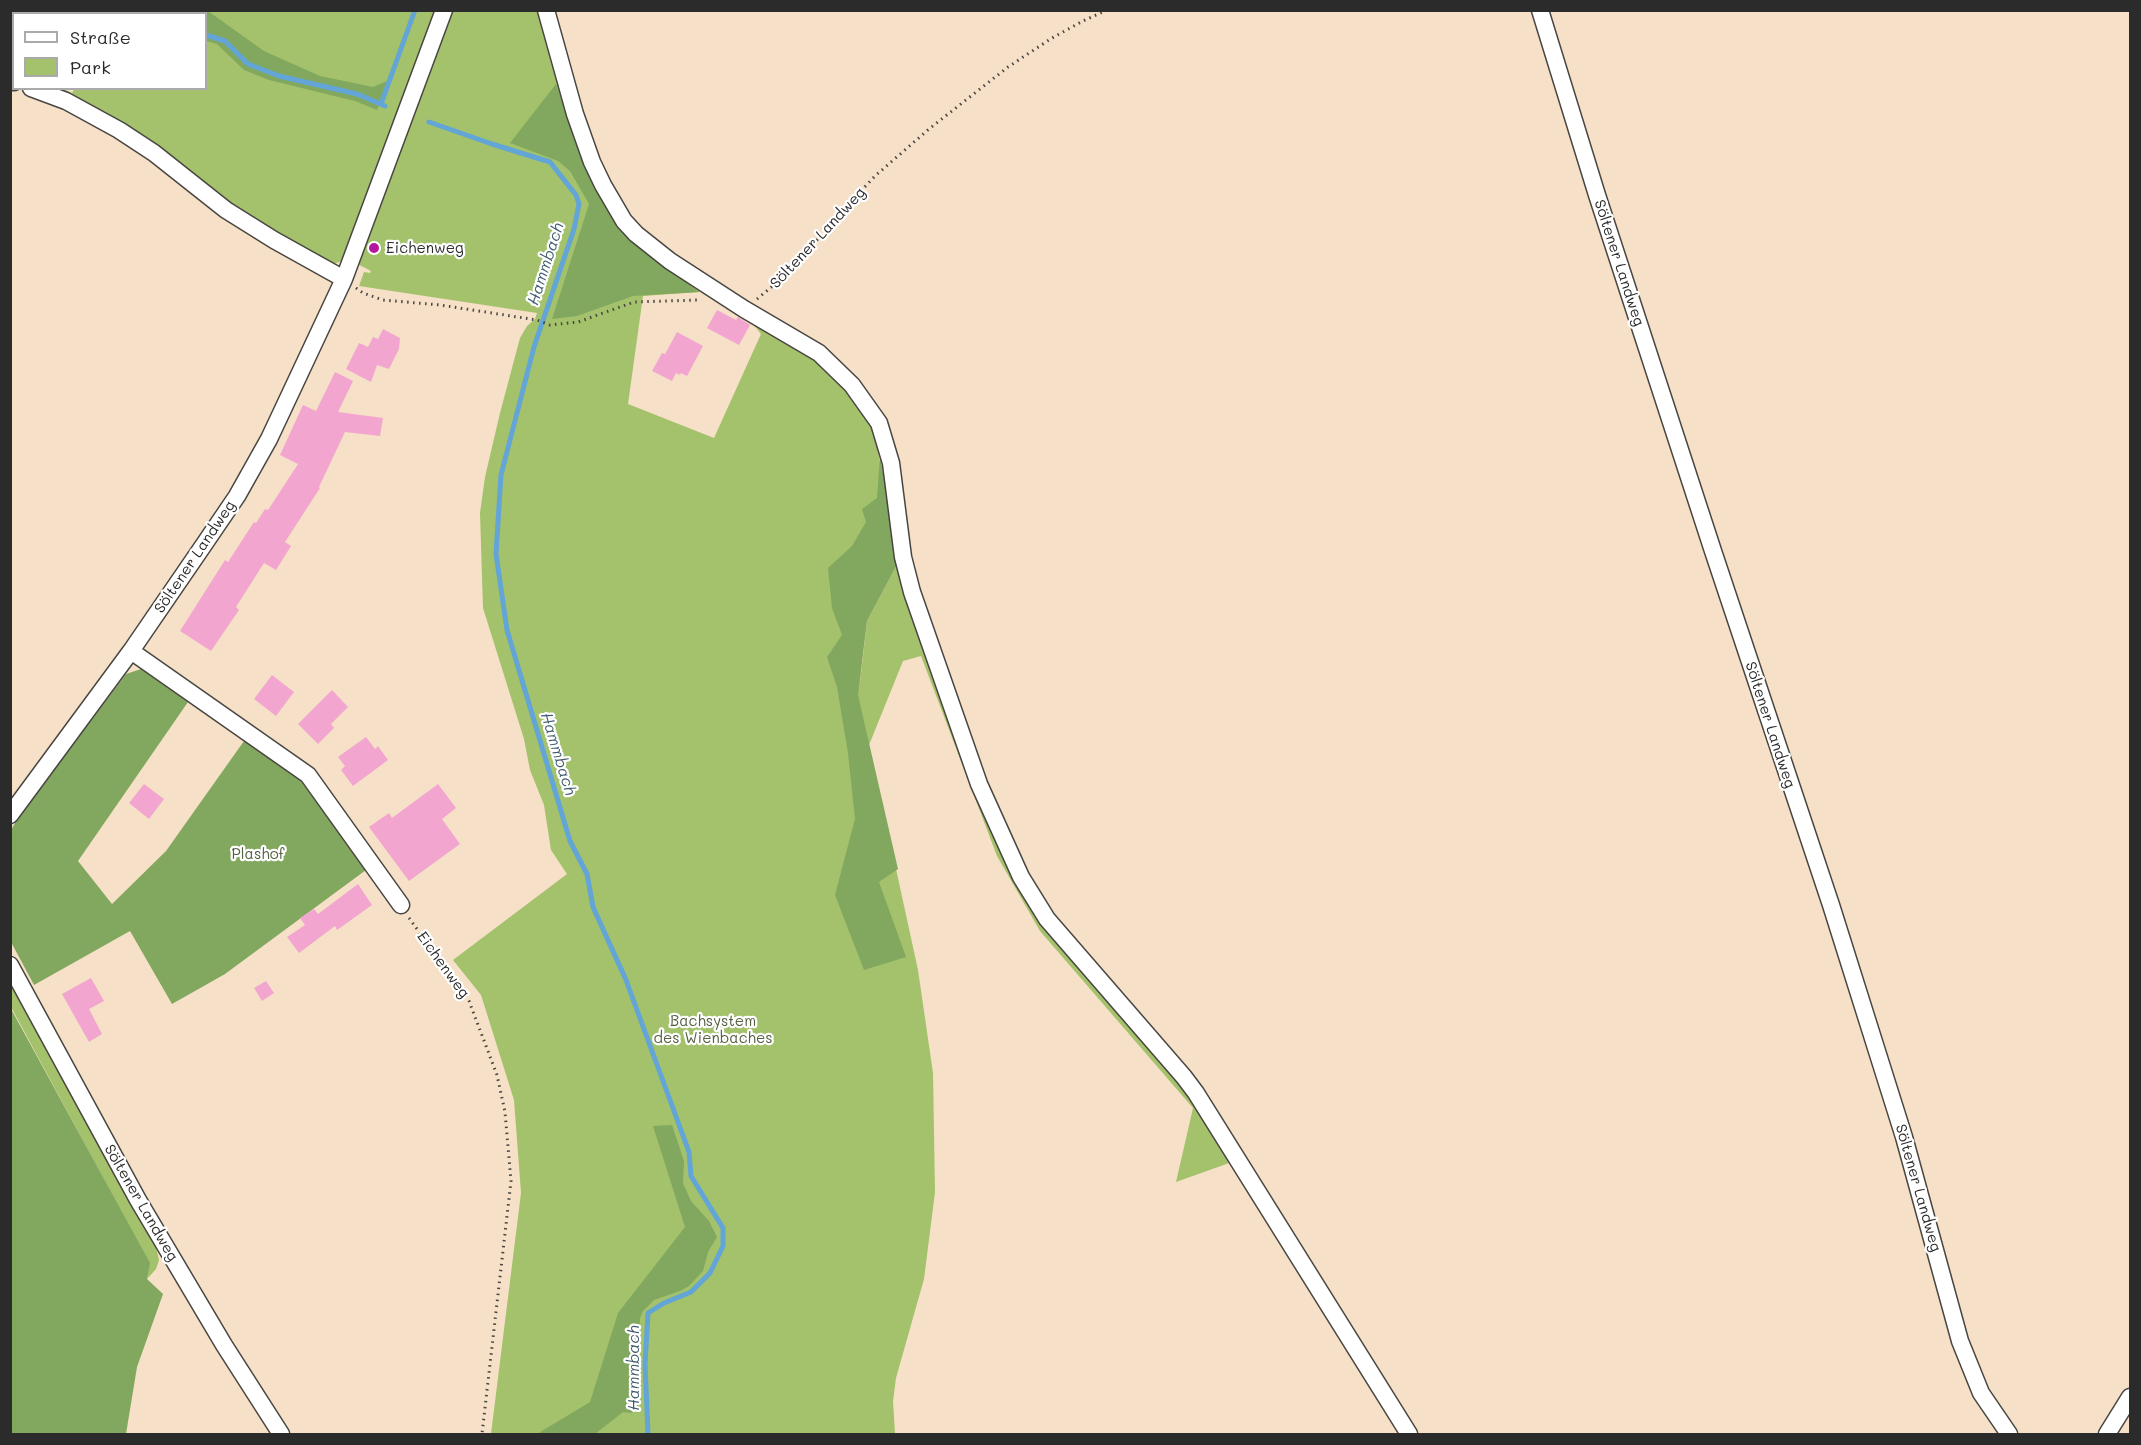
<!DOCTYPE html>
<html>
<head>
<meta charset="utf-8">
<style>
	body { margin:0 }
	#map { position:relative; width:2141px; height:1445px; overflow:hidden; background:#f6e0c7; font-family:Mali,sans-serif }
	canvas { display:block }
	.frame { position:absolute; inset:0; border:12px solid #2b2b2b; pointer-events:none }
	.legend { position:absolute; left:12px; top:12px; width:195px; height:78px; box-sizing:border-box; background:#fff; border:2px solid #aaa; margin:0; padding:8px 10px; list-style:none; font-size:18px; color:#2b2b2b }
	.legend li { display:flex; align-items:center; gap:12px; height:30px }
	.legend b { width:30px; border:2px solid #aaa }
</style>
</head>
<body>
<div id="map">
<canvas width="2141" height="1445"></canvas>
<div class="frame"></div>
<ul class="legend">
<li><b style="height:8px;background:#fff"></b>Straße</li>
<li><b style="height:16px;background:#a3c26b"></b>Park</li>
</ul>
</div>
<script>
const context = document.querySelector('canvas').getContext('2d');
context.lineJoin = 'round';
function fill(path, color) { context.fillStyle = color; context.fill(path, 'evenodd'); }
const shape = rows => new Path2D(rows.map(r => 'M' + r).join(''));
function strokePath(path, color, width, dash) { context.strokeStyle = color; context.lineWidth = width; context.lineCap = dash ? 'butt' : 'round'; context.setLineDash(dash || []); context.stroke(path); }
function label(font, color, halo, rows, align = 'center') {
  context.font = font + ' Mali,sans-serif'; context.lineWidth = 4.5; context.setLineDash([]); context.textBaseline = 'middle'; context.strokeStyle = halo; context.fillStyle = color; for (const [text, x, y, turn = 0] of rows) {
    context.save(); context.translate(x, y); context.rotate((+turn || 0) * Math.PI / 180); context.textAlign = isNaN(turn) ? turn : align; if (halo) context.strokeText(text, 0, 0); context.fillText(text, 0, 0); context.restore();
  }
}
fill(shape([
	[84,11,538,11,569,108,635,243,652,257,700,292,643,296,628,404,714,438,761,334,753,324,809,356,834,374,873,427,889,508,873,543,859,691,867,621,899,561,1010,867,1181,1081,1232,1162,1176,1182,1193,1108,1040,931,997,856,921,656,903,661,869,745,918,970,933,1073,935,1192,924,1279,896,1378,893,1401,895,1434,491,1434,521,1193,514,1100,481,995,453,960,567,874,551,850,544,805,530,770,524,739,483,608,480,513,485,477,500,413,520,338,527,326,535,319,537,313,359,286,364,272,370,273,371,271,344,257,342,261,330,265,298,250,56,89,63,89,72,93,75,88,206,88,206,14,84,14],
	[10,982,156,1247,159,1260,156,1269,147,1279,149,1263,11,1007]
]), '#a3c26b');
fill(shape([
	[179,11,208,11,264,51,320,76,373,87,387,81,377,110,355,101,269,80,244,70,217,44,206,41,206,14,176,13],
	[556,84,581,155,610,212,643,251,699,292,633,296,577,316,552,319,589,204,570,171,558,161,510,143],
	[880,456,899,561,867,621,858,695,898,869,879,882,906,957,864,970,835,895,855,819,848,753,837,687,827,657,842,635,832,608,828,568,852,546,866,522,862,509,877,498],
	[141,669,188,702,78,861,112,904,166,851,244,741,301,781,366,870,225,974,172,1004,130,931,34,985,11,942,11,830,18,818,126,674],
	[10,1007,150,1263,147,1279,163,1294,137,1367,126,1434,11,1434],
	[672,1125,684,1161,683,1183,691,1201,709,1221,717,1237,708,1252,703,1271,689,1286,680,1291,654,1300,643,1311,640,1318,638,1362,639,1399,632,1413,623,1412,595,1434,537,1434,590,1402,618,1313,685,1227,653,1126]
]), '#82a85f');
strokePath(shape([
	[109,14,109,10],
	[206,35,225,41,248,64,279,76,357,94,385,106],
	[381,104,415,10],
	[429,122,492,144,550,162,576,195,579,204,574,229,534,347,501,475,496,554,507,630,570,841,587,874,593,907,626,980,689,1152,691,1176,723,1228,723,1246,710,1273,691,1292,664,1303,648,1313,645,1364,648,1434]
]), '#62a5d6', 5);
fill(shape([
	[717,310,736,320,738,317,750,325,739,345,707,328],
	[383,329,400,338,399,349,389,369,377,365,371,382,346,369,359,343,368,347,373,337,378,339],
	[677,332,703,346,687,376,681,373,680,375,676,373,672,381,652,371,662,353,665,354],
	[335,372,353,381,338,412,383,418,380,436,345,432,319,487,320,488,285,542,291,546,276,570,264,563,236,607,239,610,211,651,180,631,225,560,228,562,254,522,256,523,265,509,268,510,298,464,280,455,303,405,316,411],
	[272,675,294,692,276,716,254,699],
	[332,690,348,707,331,724,334,728,318,744,298,724],
	[366,737,375,749,378,746,388,760,353,786,341,770,345,766,338,757],
	[144,784,164,799,149,819,129,803],
	[438,784,456,808,442,819,460,844,409,881,369,827,389,813,392,818],
	[358,884,372,905,337,930,335,926,299,953,287,937,305,925,300,918,314,909,318,914],
	[91,978,104,1001,89,1009,102,1034,89,1042,62,994],
	[266,981,274,993,262,1001,254,988]
]), '#f2a6cf');
const street = shape([
	[546,10,575,114,592,162,603,185,624,221,636,234,670,261,744,309,819,353,852,385,879,423,891,463,903,557,912,592,979,784,1021,877,1047,919,1184,1077,1196,1093,1409,1434],
	[1540,10,1597,195,1713,551,1831,905,1904,1137,1960,1341,1981,1393,2009,1434],
	[10,81,14,82],
	[31,88,66,101,119,130,154,153,226,210,274,240,344,279],
	[131,651,308,775,401,905],
	[10,815,131,651,203,546,237,496,269,439,344,279,444,10],
	[10,965,138,1200,224,1345,281,1434],
	[2107,1434,2130,1397]
]);
strokePath(street, '#494642', 19);
strokePath(shape([
	[356,288,363,293,383,300,440,305,537,320,550,325,578,322,634,302,698,300],
	[757,299,793,269,830,224,875,176,929,129,1008,67,1052,38,1083,21,1107,10],
	[409,918,469,1001,497,1075,505,1112,511,1181,482,1434]
]), '#494642', 3, [1.5, 4.5]);
strokePath(street, '#fff', 16);
for (const [x, y, r, color] of [
	[374,248,6,"#b5179e"]
]) { const dot = new Path2D(); dot.arc(x, y, r, 0, 2 * Math.PI); context.fillStyle = color; context.fill(dot); strokePath(dot, '#fff', 2); }
label('15px', '#2b2b2b', '#fff', [
	["Söltener Landweg",818,238,-47],
	["Söltener Landweg",1619,263,72],
	["Söltener Landweg",195,557,-56],
	["Söltener Landweg",1770,725,72],
	["Eichenweg",443,965,54],
	["Söltener Landweg",1918,1188,74],
	["Söltener Landweg",141,1203,60]
]);
label('15px', '#2b2b2b', '#fff', [
	["Eichenweg",386,248]
], 'left');
label('15px', '#556041', '#fff', [
	["Plashof",258,854],
	["Bachsystem",713,1021],
	["des Wienbaches",713,1038]
]);
label('italic 16px', '#415c6f', '#fff', [
	["Hammbach",546,264,-72],
	["Hammbach",558,754,73],
	["Hammbach",634,1368,-90]
]);
</script>
</body>
</html>
